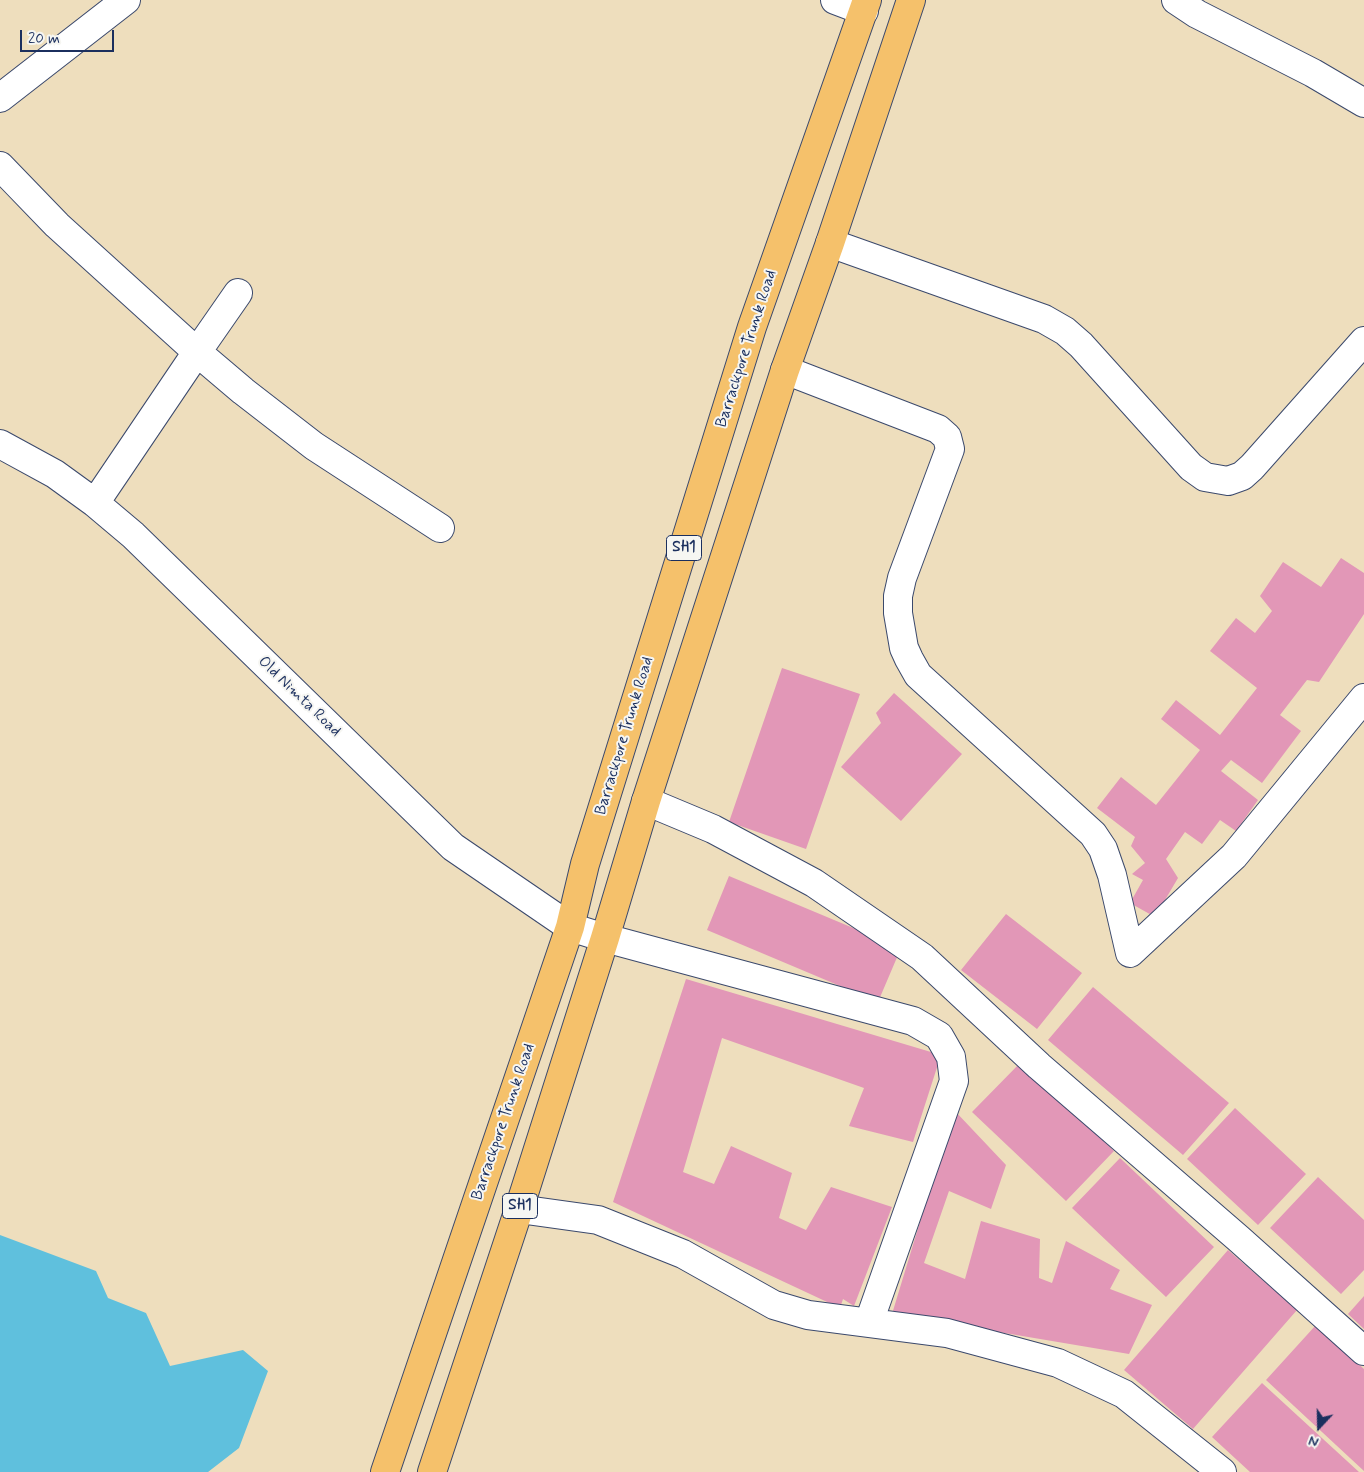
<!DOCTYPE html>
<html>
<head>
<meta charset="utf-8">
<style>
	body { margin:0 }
	#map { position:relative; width:1364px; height:1472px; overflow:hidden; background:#eedebd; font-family:Mynerve,sans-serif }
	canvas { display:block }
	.north { position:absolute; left:1294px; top:1402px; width:50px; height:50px; -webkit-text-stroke:4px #f6f6f2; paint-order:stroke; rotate:201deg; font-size:14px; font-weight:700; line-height:20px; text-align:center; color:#1b2f5e }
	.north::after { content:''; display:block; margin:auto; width:18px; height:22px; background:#1b2f5e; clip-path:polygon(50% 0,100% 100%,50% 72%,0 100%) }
	.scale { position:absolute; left:20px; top:30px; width:94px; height:22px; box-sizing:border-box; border:2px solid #1b2f5e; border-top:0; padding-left:6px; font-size:15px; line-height:18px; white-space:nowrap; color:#1b2f5e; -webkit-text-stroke:4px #f6f6f2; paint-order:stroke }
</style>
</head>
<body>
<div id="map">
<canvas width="1364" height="1472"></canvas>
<div class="north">N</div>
<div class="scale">20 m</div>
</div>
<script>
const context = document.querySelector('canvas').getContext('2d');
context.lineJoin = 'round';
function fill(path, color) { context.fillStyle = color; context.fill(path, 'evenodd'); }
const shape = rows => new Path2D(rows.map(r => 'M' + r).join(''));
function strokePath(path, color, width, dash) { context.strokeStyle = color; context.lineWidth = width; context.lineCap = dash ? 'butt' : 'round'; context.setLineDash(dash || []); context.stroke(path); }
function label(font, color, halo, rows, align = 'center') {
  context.font = font + ' Mynerve,sans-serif'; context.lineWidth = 4; context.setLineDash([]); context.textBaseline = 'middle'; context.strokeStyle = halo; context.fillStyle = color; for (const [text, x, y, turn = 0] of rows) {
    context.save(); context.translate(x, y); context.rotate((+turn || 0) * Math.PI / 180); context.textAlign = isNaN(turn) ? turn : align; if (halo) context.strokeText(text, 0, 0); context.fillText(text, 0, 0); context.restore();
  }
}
fill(shape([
	[0,1235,96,1271,108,1298,146,1313,170,1366,243,1350,268,1371,239,1448,208,1472,0,1472]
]), '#5fc0dd');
fill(shape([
	[1341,558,1364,573,1364,614,1319,682,1307,680,1280,715,1301,731,1262,783,1231,760,1221,771,1258,800,1236,831,1220,820,1202,844,1185,832,1166,859,1178,878,1155,917,1130,903,1143,880,1132,874,1145,863,1131,846,1135,837,1097,808,1121,777,1156,805,1200,750,1161,719,1176,700,1220,735,1257,688,1210,651,1236,618,1255,633,1272,611,1260,596,1283,562,1321,587],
	[782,668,860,694,806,849,729,822],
	[894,693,962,754,901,821,841,767,881,723,876,713],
	[729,876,901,948,878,1002,707,930],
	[1006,914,1082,973,1037,1029,961,970],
	[686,979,941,1055,913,1142,849,1126,864,1088,722,1038,683,1172,714,1184,731,1146,792,1173,779,1218,806,1230,831,1187,892,1207,854,1306,843,1299,840,1308,613,1202],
	[1093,987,1229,1103,1183,1155,1048,1040],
	[1021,1062,1114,1151,1066,1201,972,1112],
	[1235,1108,1306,1174,1258,1225,1187,1159],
	[954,1110,1006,1165,991,1209,949,1191,924,1263,965,1279,981,1221,1040,1239,1039,1278,1052,1283,1066,1241,1120,1270,1110,1289,1152,1305,1129,1354,892,1314],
	[1120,1158,1214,1247,1166,1297,1072,1208],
	[1318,1177,1364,1220,1364,1270,1341,1294,1270,1228],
	[1228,1250,1297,1310,1193,1429,1124,1370],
	[1364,1296,1364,1329,1348,1314],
	[1316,1325,1364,1369,1364,1471,1266,1380],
	[1262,1383,1359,1472,1250,1472,1212,1437]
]), '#e297b7');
const minor = shape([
	[835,0,864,11],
	[1176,0,1197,14,1313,73,1364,103],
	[0,98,126,0],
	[0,166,57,225,197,352,238,293],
	[830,243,1044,319,1065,331,1081,345,1191,467,1205,477,1228,481,1242,476,1252,467,1364,341],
	[785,370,938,429,947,437,950,449,902,578,898,596,898,613,904,648,909,659,918,675,1093,834,1103,849,1112,875,1130,953,1234,856,1364,698],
	[0,444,55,474,95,503,133,535,453,847,570,927,605,938,913,1021,939,1036,951,1057,954,1081,869,1322],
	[95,503,197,352,243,391,314,446,440,528],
	[646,801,713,829,814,883,922,957,1039,1066,1239,1239,1364,1351],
	[519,1209,598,1220,683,1254,774,1305,808,1315,947,1333,1058,1363,1124,1394,1222,1472]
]);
const major = shape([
	[385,1472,570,927,585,864,752,327,867,0],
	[432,1472,519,1209,605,938,646,801,785,370,830,243,911,0]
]);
strokePath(minor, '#3b496c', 30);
strokePath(major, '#3b496c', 30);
strokePath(minor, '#fff', 28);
strokePath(major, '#f5c16b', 28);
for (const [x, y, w] of [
	[684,548,35],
	[520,1206,35]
]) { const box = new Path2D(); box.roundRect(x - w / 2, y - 12.5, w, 25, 4); context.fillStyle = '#f6f6f2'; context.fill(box); strokePath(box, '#1b2f5e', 1); }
label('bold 15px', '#1b2f5e', null, [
	["SH1",684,548],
	["SH1",520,1206]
]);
label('16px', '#1b2f5e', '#f6f6f2', [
	["Barrackpore Trunk Road",747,349,-72],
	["Old Nimta Road",299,697,44],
	["Barrackpore Trunk Road",625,736,-73],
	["Barrackpore Trunk Road",504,1122,-71]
]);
</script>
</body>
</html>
